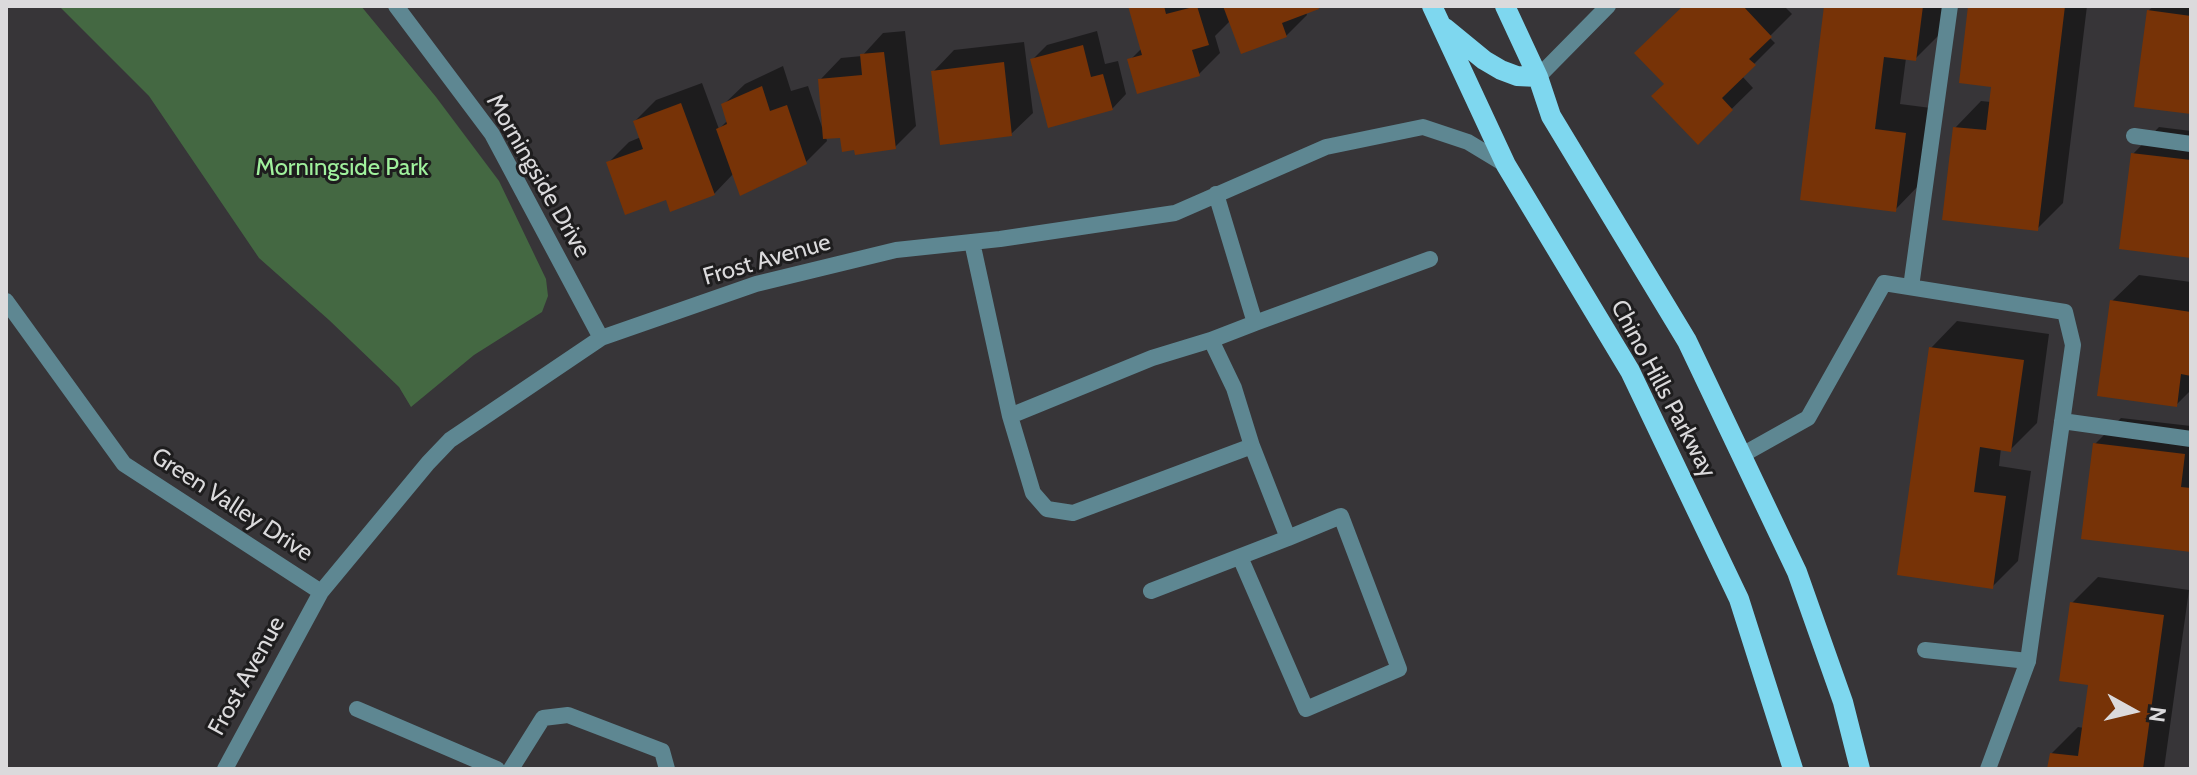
<!DOCTYPE html>
<html>
<head>
<meta charset="utf-8">
<style>
	body { margin:0 }
	#map { position:relative; width:2197px; height:775px; overflow:hidden; background:#373538; font-family:Cabin,sans-serif }
	canvas { display:block }
	.frame { position:absolute; inset:0; border:8px solid #dbdadc; pointer-events:none }
	.north { position:absolute; left:2093px; top:671px; width:80px; height:80px; -webkit-text-stroke:6px #1e1d1e; paint-order:stroke; rotate:98deg; font-size:22px; font-weight:700; line-height:32px; text-align:center; color:#dbdadc }
	.north::after { content:''; display:block; margin:auto; width:28px; height:36px; background:#dbdadc; clip-path:polygon(50% 0,100% 100%,50% 72%,0 100%) }
</style>
</head>
<body>
<div id="map">
<canvas width="2197" height="775"></canvas>
<div class="frame"></div>
<div class="north">N</div>
</div>
<script>
const context = document.querySelector('canvas').getContext('2d');
context.lineJoin = 'round';
function fill(path, color) { context.fillStyle = color; context.fill(path, 'evenodd'); }
const shape = rows => new Path2D(rows.map(r => 'M' + r).join(''));
function strokePath(path, color, width, dash) { context.strokeStyle = color; context.lineWidth = width; context.lineCap = dash ? 'butt' : 'round'; context.setLineDash(dash || []); context.stroke(path); }
function label(font, color, halo, rows, align = 'center') {
  context.font = font + ' Cabin,sans-serif'; context.lineWidth = 6; context.setLineDash([]); context.textBaseline = 'middle'; context.strokeStyle = halo; context.fillStyle = color; for (const [text, x, y, turn = 0] of rows) {
    context.save(); context.translate(x, y); context.rotate((+turn || 0) * Math.PI / 180); context.textAlign = isNaN(turn) ? turn : align; if (halo) context.strokeText(text, 0, 0); context.fillText(text, 0, 0); context.restore();
  }
}
fill(shape([
	[59,6,361,6,436,97,499,181,546,279,548,296,542,312,474,355,411,407,399,387,329,320,259,258,149,96]
]), '#446842');
fill(shape([
	[1130,6,1319,6,1306,12,1307,15,1286,36,1231,20,1215,36,1220,53,1199,74,1130,60,1142,48],
	[1685,6,1784,6,1792,14,1769,37,1775,43,1742,76,1753,88,1698,142,1667,84],
	[1826,6,1945,6,1941,33,1915,59,1906,58,1900,104,1931,108,1921,183,1895,210],
	[1970,6,2087,6,2063,203,2037,229,1955,128,1981,101,1991,102,1993,85],
	[2154,6,2191,6,2191,112,2149,10],
	[905,31,916,126,895,147,855,148,841,136,826,137,827,141,806,162,734,173,714,194,667,197,608,163,629,142,641,137,635,121,656,100,702,83,719,129,728,120,723,105,745,84,783,66,791,91,808,86,822,127,820,80,841,58,862,56,883,33],
	[1097,31,1105,64,1118,61,1126,94,1112,109,1032,60,1047,45],
	[1024,42,1033,113,1011,134,933,72,954,50],
	[2159,127,2191,131,2191,256,2133,154],
	[2139,275,2191,282,2191,390,2176,405,2112,301],
	[1957,321,2049,334,2037,423,2011,449,2001,448,1999,466,2031,471,2018,561,1992,587,1931,348],
	[2121,418,2191,426,2191,550,2095,444],
	[2098,577,2189,590,2164,769,2049,769,2052,753,2078,727,2084,728,2090,683,2072,603]
]), '#0007');
fill(shape([
	[1128,6,1164,6,1166,14,1197,6,1209,45,1192,50,1200,76,1137,94,1127,59,1142,55],
	[1223,6,1318,6,1319,9,1282,23,1287,37,1241,54],
	[1683,6,1743,6,1772,37,1749,59,1756,65,1722,98,1733,110,1698,145,1651,96,1664,84,1634,53],
	[1824,6,1923,6,1916,61,1884,57,1875,129,1906,133,1896,212,1800,200],
	[1968,6,2065,6,2038,231,1942,220,1953,127,1986,130,1991,87,1959,83],
	[2147,10,2191,16,2191,114,2134,107],
	[1083,45,1091,77,1103,74,1113,110,1048,128,1030,59],
	[884,52,896,149,855,155,854,150,842,152,840,138,823,139,818,79,862,75,860,54],
	[1004,62,1012,136,940,145,931,71],
	[762,86,770,111,787,105,807,164,740,196,716,129,727,124,721,104],
	[681,103,715,195,670,212,666,200,625,215,606,162,643,149,633,121],
	[2131,153,2191,160,2191,258,2119,249],
	[2110,300,2191,312,2191,376,2181,374,2177,407,2097,396],
	[1929,347,2024,360,2011,452,1980,447,1974,492,2006,496,1993,589,1897,575],
	[2093,443,2185,454,2181,487,2191,488,2191,552,2081,539],
	[2070,602,2164,615,2143,769,2047,769,2050,753,2078,756,2088,685,2059,681]
]), '#773307');
strokePath(shape([
	[1925,650,2028,661]
]), '#5e8792', 16);
strokePath(shape([
	[396,6,492,134,601,338],
	[1538,77,1608,6],
	[2134,136,2191,144],
	[972,242,1010,416,1033,493,1047,509,1073,513,1252,446,1234,388,1211,340,1152,358,1010,416],
	[1911,287,1950,6],
	[6,301,124,464,321,592],
	[1255,323,1430,259],
	[1211,340,1255,323,1216,194],
	[2062,421,2191,439],
	[1742,455,1808,418,1884,283,2065,312,2073,345,2028,661,1988,769],
	[1240,557,1306,709,1399,669,1341,516,1288,538],
	[1151,591,1288,538,1252,446],
	[357,709,497,769],
	[225,769,321,592,428,463,450,440,601,338,756,284,896,250,1000,239,1175,213,1326,147,1423,127,1468,142,1506,165],
	[511,769,543,718,568,715,662,751,667,769]
]), '#5e8792', 16);
strokePath(shape([
	[1432,6,1506,165,1630,371,1739,599,1793,769],
	[1505,6,1538,77,1551,116,1687,341,1797,572,1843,702,1860,769],
	[1445,28,1484,60,1501,70,1517,76,1538,77]
]), '#7ed7ef', 20);
label('24px', '#a0f19d', '#1e1d1e', [
	["Morningside Park",342,168]
]);
label('24px', '#dbdadc', '#1e1d1e', [
	["Morningside Drive",538,176,60],
	["Frost Avenue",767,260,-16],
	["Chino Hills Parkway",1663,389,62],
	["Green Valley Drive",232,505,33],
	["Frost Avenue",247,676,-61]
]);
</script>
</body>
</html>
